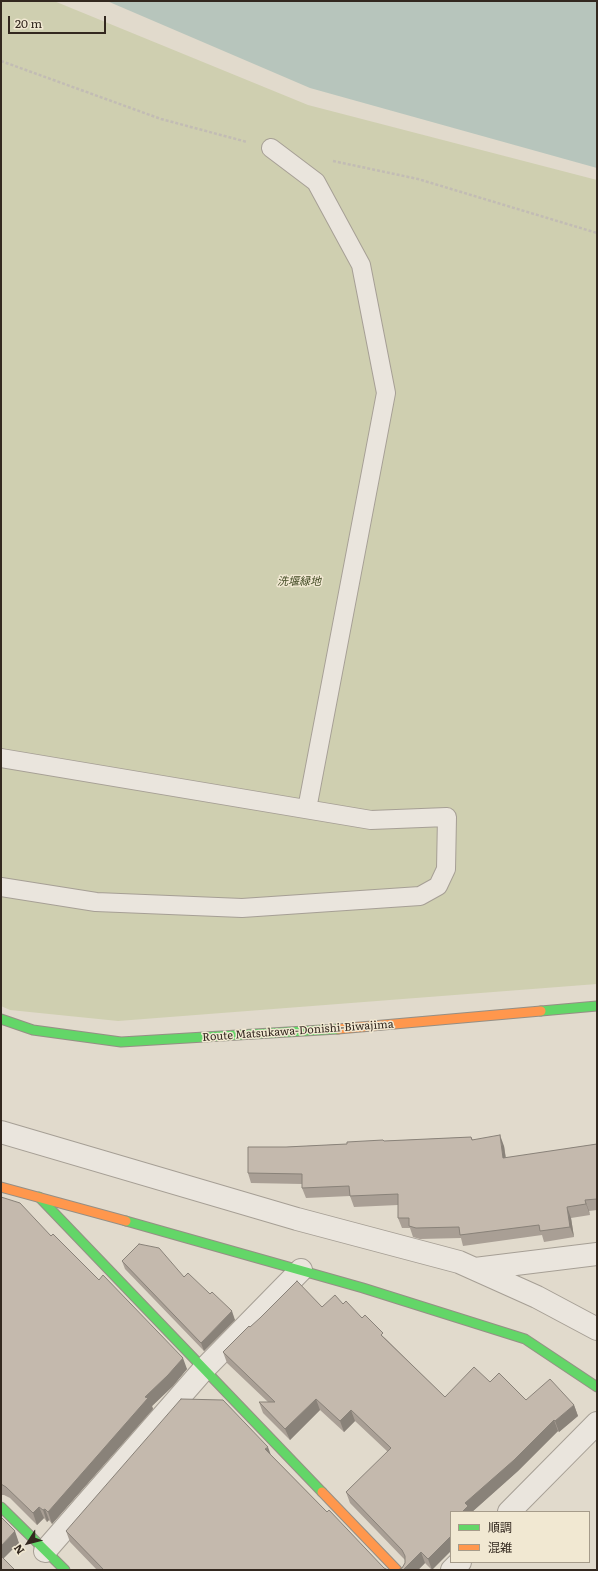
<!DOCTYPE html>
<html>
<head>
<meta charset="utf-8">
<style>
	body { margin:0 }
	#map { position:relative; width:598px; height:1571px; overflow:hidden; background:#e1dacc; font-family:Literata,"Noto Sans JP",serif }
	canvas { display:block }
	.frame { position:absolute; inset:0; border:2px solid #33281f; pointer-events:none }
	.legend { position:absolute; left:450px; top:1511px; width:140px; height:52px; box-sizing:border-box; background:#f1e8d2; border:1px solid #a59b8a; margin:0; padding:5px 7px; list-style:none; font-size:12px; color:#33281f }
	.legend li { display:flex; align-items:center; gap:8px; height:20px }
	.legend b { width:20px; border:1px solid #a59b8a }
	.north { position:absolute; left:8px; top:1523px; width:40px; height:40px; -webkit-text-stroke:3px #f1e8d2; paint-order:stroke; rotate:234deg; font-size:11px; font-weight:700; line-height:16px; text-align:center; color:#33281f }
	.north::after { content:''; display:block; margin:auto; width:14px; height:18px; background:#33281f; clip-path:polygon(50% 0,100% 100%,50% 72%,0 100%) }
	.scale { position:absolute; left:8px; top:16px; width:98px; height:18px; box-sizing:border-box; border:2px solid #33281f; border-top:0; padding-left:5px; font-size:12px; line-height:14px; white-space:nowrap; color:#33281f; -webkit-text-stroke:3px #f1e8d2; paint-order:stroke }
</style>
</head>
<body>
<div id="map">
<canvas width="598" height="1571"></canvas>
<div class="frame"></div>
<ul class="legend">
<li><b style="height:5px;background:#63d668"></b>順調</li>
<li><b style="height:5px;background:#ff974d"></b>混雑</li>
</ul>
<div class="north">N</div>
<div class="scale">20 m</div>
</div>
<script>
const context = document.querySelector('canvas').getContext('2d');
context.lineJoin = 'round';
function fill(path, color) { context.fillStyle = color; context.fill(path, 'evenodd'); }
const shape = rows => new Path2D(rows.map(r => 'M' + r).join(''));
function strokePath(path, color, width, dash) { context.strokeStyle = color; context.lineWidth = width; context.lineCap = dash ? 'butt' : 'round'; context.setLineDash(dash || []); context.stroke(path); }
function label(font, color, halo, rows, align = 'center') {
  context.font = font + ' Literata,"Noto Sans JP",serif'; context.lineWidth = 3; context.setLineDash([]); context.textBaseline = 'middle'; context.strokeStyle = halo; context.fillStyle = color; for (const [text, x, y, turn = 0] of rows) {
    context.save(); context.translate(x, y); context.rotate((+turn || 0) * Math.PI / 180); context.textAlign = isNaN(turn) ? turn : align; if (halo) context.strokeText(text, 0, 0); context.fillText(text, 0, 0); context.restore();
  }
}
fill(shape([
	[1,1,54,1,308,105,597,180,597,984,118,1021,10,1010,1,1006]
]), '#cfcfb0');
fill(shape([
	[107,1,597,1,597,168,310,88]
]), '#b7c5bc');
const lane = shape([
	[271,148,316,182,361,265,386,393,307,809],
	[1,758,371,820,447,817,446,869,438,886,420,896,242,908,96,902,1,887]
]);
const street = shape([
	[1,1132,297,1219,459,1262,537,1297,597,1329],
	[475,1269,597,1254],
	[509,1512,597,1423],
	[45,1551,204,1369,301,1270],
	[452,1570,460,1562]
]);
const fast = shape([
	[541,1011,597,1006],
	[1,1019,33,1030,121,1042,338,1029],
	[39,1197,322,1492],
	[126,1221,363,1288,525,1339,597,1387],
	[1,1507,65,1570]
]);
const slow = shape([
	[338,1029,541,1011],
	[1,1187,126,1221],
	[322,1492,397,1570]
]);
strokePath(lane, '#a69f95', 20);
strokePath(street, '#a69f95', 24);
strokePath(fast, '#958f85', 11);
strokePath(slow, '#958f85', 11);
strokePath(shape([
	[1,61,161,119,247,142],
	[333,161,418,179,597,233]
]), '#c2bcb4', 2.5, [3, 2]);
strokePath(lane, '#eae5dd', 18);
strokePath(street, '#eae5dd', 22);
strokePath(fast, '#63d668', 9);
strokePath(slow, '#ff974d', 9);
fill(shape([
	[471,1137,473,1140,504,1146,506,1158,597,1144,597,1210,589,1211,590,1215,571,1218,574,1237,544,1242,542,1235,463,1246,461,1238,420,1239,413,1237,410,1228,402,1228,398,1218,398,1205,354,1207,350,1196,306,1198,302,1188,302,1184,251,1183,248,1173,286,1147,347,1144,384,1141],
	[1,1197,51,1236,187,1369,173,1386,152,1406,153,1409,52,1524,49,1520,47,1522,44,1518,37,1525,10,1498,4,1495,1,1495],
	[122,1261,184,1277,235,1320,204,1351,125,1269],
	[343,1304,362,1318,385,1338,445,1397,490,1382,526,1400,574,1405,578,1416,559,1432,558,1431,518,1471,472,1512,451,1512,432,1570,425,1563,418,1570,398,1570,402,1568,405,1563,405,1560,350,1503,346,1492,388,1452,355,1421,344,1432,320,1410,290,1440,263,1413,259,1402,268,1402,227,1363,223,1352,250,1327,322,1307],
	[271,1455,327,1512,384,1568,388,1570,97,1570,70,1542,66,1531]
]), '#a99f95');
fill(shape([
	[500,1135,504,1146,507,1168,503,1158],
	[585,1200,589,1211,590,1215,586,1204],
	[567,1207,571,1218,574,1237,570,1227],
	[232,1311,235,1320,204,1351,201,1343],
	[183,1358,187,1369,173,1386,152,1406,153,1409,52,1524,48,1512,145,1397],
	[316,1399,320,1410,290,1440,285,1429],
	[574,1405,578,1416,559,1432,555,1421],
	[351,1410,355,1421,344,1432,340,1421],
	[554,1420,558,1431,518,1471,472,1512,462,1512,465,1503],
	[268,1447,272,1458,265,1449],
	[39,1507,44,1518,37,1525,33,1513],
	[45,1509,49,1520,47,1522,43,1510],
	[15,1531,19,1543,1,1561,1,1546],
	[451,1536,451,1551,432,1570,428,1559],
	[421,1552,425,1563,418,1570,403,1570]
]), '#898279');
const building = shape([
	[500,1135,503,1158,597,1144,597,1199,585,1200,586,1204,567,1207,570,1227,540,1231,539,1225,460,1235,459,1227,416,1228,409,1226,409,1218,398,1218,398,1194,350,1196,349,1186,302,1188,302,1174,248,1173,248,1147,286,1147,347,1144,347,1142,383,1140,384,1141,471,1137,472,1140,500,1135],
	[1,1197,20,1203,51,1236,53,1234,99,1280,103,1275,183,1358,168,1375,145,1397,148,1398,48,1512,45,1509,43,1510,39,1507,33,1513,6,1487,1,1484,1,1197],
	[139,1244,159,1248,184,1277,188,1273,210,1294,212,1292,232,1311,201,1343,122,1261,139,1244],
	[297,1281,322,1307,335,1295,343,1304,346,1301,362,1318,365,1315,383,1333,381,1335,445,1397,474,1367,490,1382,499,1373,526,1400,550,1379,574,1405,555,1421,554,1420,514,1460,465,1503,468,1506,462,1512,451,1512,451,1536,428,1559,421,1552,403,1570,398,1570,402,1568,405,1563,405,1556,402,1550,346,1492,391,1448,351,1410,340,1421,316,1399,285,1429,259,1402,275,1402,223,1352,249,1326,250,1327,260,1318,297,1281],
	[181,1399,223,1400,268,1447,265,1449,267,1451,327,1512,329,1510,384,1568,388,1570,104,1570,66,1531,181,1399],
	[1,1517,15,1531,1,1546,1,1517],
	[1,1556,15,1570,1,1570,1,1556]
]);
fill(building, '#c4b9ad');
strokePath(building, '#898279', 1);
label('italic 11px', '#454d27', '#f1e8d2', [
	["洗堰緑地",299,582]
]);
label('11px', '#33281f', '#f1e8d2', [
	["Route Matsukawa-Donishi-Biwajima",298,1031,-4]
]);
</script>
</body>
</html>
